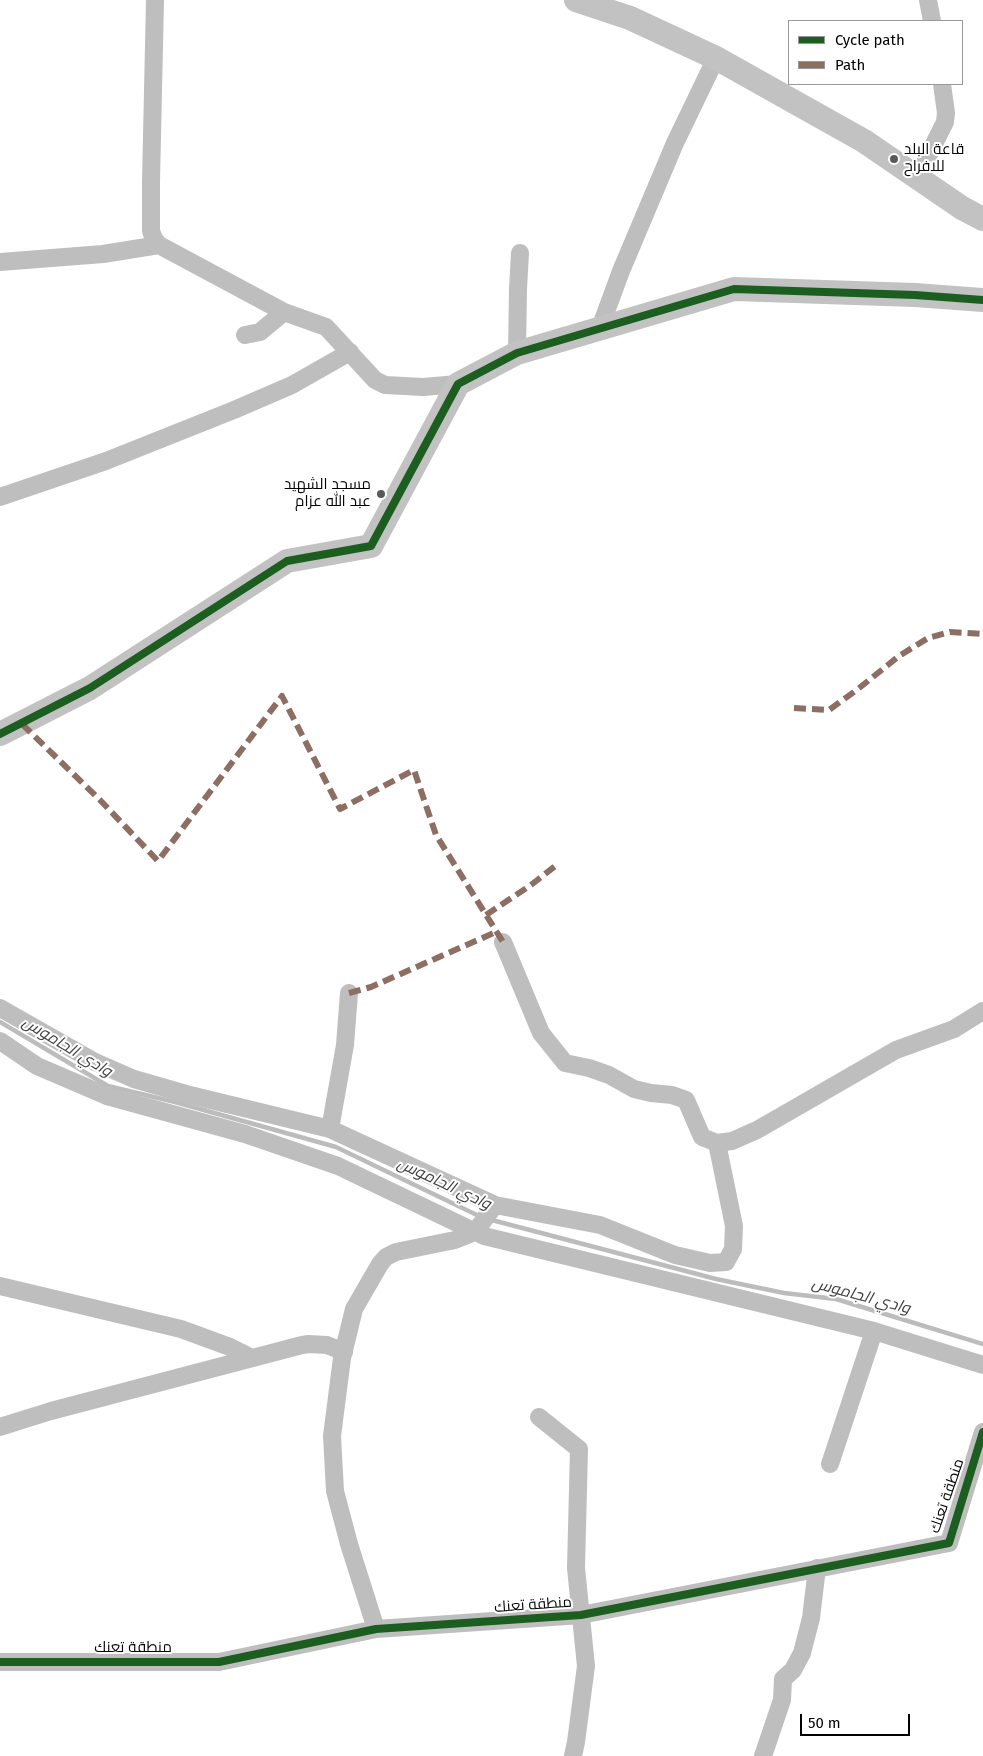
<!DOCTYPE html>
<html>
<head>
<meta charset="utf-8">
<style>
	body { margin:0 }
	#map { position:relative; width:983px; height:1756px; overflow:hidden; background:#fff; font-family:"Fira Sans",sans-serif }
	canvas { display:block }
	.legend { position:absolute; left:788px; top:20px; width:175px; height:65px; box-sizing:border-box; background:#fff; border:1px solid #999; margin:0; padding:6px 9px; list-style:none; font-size:15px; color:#000 }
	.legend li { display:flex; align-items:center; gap:10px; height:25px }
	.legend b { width:25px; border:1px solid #999 }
	.scale { position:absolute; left:800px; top:1714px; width:110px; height:22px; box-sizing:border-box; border:2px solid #000; border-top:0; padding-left:6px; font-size:15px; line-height:18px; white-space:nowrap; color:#000; -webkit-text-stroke:4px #fff; paint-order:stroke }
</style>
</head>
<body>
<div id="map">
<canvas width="983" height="1756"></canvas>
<ul class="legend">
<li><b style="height:6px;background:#1b5e20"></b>Cycle path</li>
<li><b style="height:6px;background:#8d6e63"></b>Path</li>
</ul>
<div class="scale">50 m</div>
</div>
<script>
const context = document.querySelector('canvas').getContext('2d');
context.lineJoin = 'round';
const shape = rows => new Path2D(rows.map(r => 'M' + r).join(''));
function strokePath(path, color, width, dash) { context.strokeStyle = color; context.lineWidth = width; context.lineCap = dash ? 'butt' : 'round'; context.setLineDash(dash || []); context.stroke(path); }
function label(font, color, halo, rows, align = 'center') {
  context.font = font + ' "Fira Sans",Cairo,sans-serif'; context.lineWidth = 4; context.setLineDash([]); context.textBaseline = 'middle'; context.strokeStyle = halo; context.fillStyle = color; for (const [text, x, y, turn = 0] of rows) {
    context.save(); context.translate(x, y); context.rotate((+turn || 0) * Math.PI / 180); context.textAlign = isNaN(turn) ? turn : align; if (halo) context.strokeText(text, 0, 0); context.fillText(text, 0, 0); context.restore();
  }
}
strokePath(shape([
	[0,1022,108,1086,175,1102,336,1147,481,1217],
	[488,1219,716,1279,784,1293,836,1299,983,1344]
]), '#bcbcbc', 4.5);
strokePath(shape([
	[155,0,151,182,151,231,154,239,159,245,284,312,326,327,375,380,385,385,423,387,458,384],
	[928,0,932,21],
	[917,178,945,122,946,113,942,84],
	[0,262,103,254,159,245],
	[600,328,621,271,675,143,716,58],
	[245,335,260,332,284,312],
	[517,353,518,289,520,253],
	[0,497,106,461,234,410,292,385,350,352],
	[503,942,541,1033,565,1063,589,1068,609,1075,634,1089,651,1093,672,1095,686,1100,702,1137,717,1143,732,1141,757,1130,896,1050,954,1029,983,1011],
	[0,1008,95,1062,134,1079,186,1094,330,1129,495,1205,600,1225,675,1255,710,1263,726,1262,733,1249,734,1226,717,1143],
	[0,1041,37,1066,107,1096,245,1134,338,1166,484,1236,874,1331,983,1365],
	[330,1129,345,1045,349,993],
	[0,1286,181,1329,230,1347,252,1358],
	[539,1417,579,1449,576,1568,586,1666,576,1742,573,1756],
	[0,1427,51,1411,302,1345,309,1344,327,1345,344,1352],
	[830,1464,874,1331],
	[376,1629,349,1544,335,1491,332,1436,342,1358,354,1309,380,1264,386,1257,396,1252,455,1240,475,1232,495,1205],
	[0,1662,219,1662,376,1629,581,1615,949,1543,983,1432],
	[763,1756,782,1700,783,1679,793,1670,802,1653,811,1618,817,1568]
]), '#bebebe', 18);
strokePath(shape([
	[576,0,630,18,716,58,864,141,962,208,983,219],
	[0,734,90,688,287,561,371,546,458,384,517,353,734,289,915,295,983,300]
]), '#c2c2c2', 24);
strokePath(shape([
	[794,708,829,710,858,689,899,656,928,638,950,632,983,634],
	[22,724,100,800,158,861,282,696,340,809,414,770,436,835,503,942],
	[486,915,531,885,559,863],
	[349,993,371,987,496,932]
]), '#8d6e63', 6, [12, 6]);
strokePath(shape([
	[0,734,90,688,287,561,371,546,458,384,517,353,734,289,915,295,983,300],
	[0,1662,219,1662,376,1629,581,1615,949,1543,983,1432]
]), '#1b5e20', 8);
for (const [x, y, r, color] of [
	[894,159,5,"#595959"],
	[381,494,5,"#595959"]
]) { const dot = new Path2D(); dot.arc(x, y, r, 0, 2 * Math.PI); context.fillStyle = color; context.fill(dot); strokePath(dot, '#fff', 2); }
label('15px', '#000', '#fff', [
	["قاعة البلد",904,150],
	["للافراح",904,167],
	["مسجد الشهيد",371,485,"right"],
	["عبد الله عزام",371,502,"right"]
], 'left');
label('15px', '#000', '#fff', [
	["منطقة تعنك",947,1496,-71],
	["منطقة تعنك",533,1605,-4],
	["منطقة تعنك",133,1648]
]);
label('italic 16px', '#414141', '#fff', [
	["وادي الجاموس",67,1047,31],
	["وادي الجاموس",444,1184,25],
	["وادي الجاموس",861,1296,15]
]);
</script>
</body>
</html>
